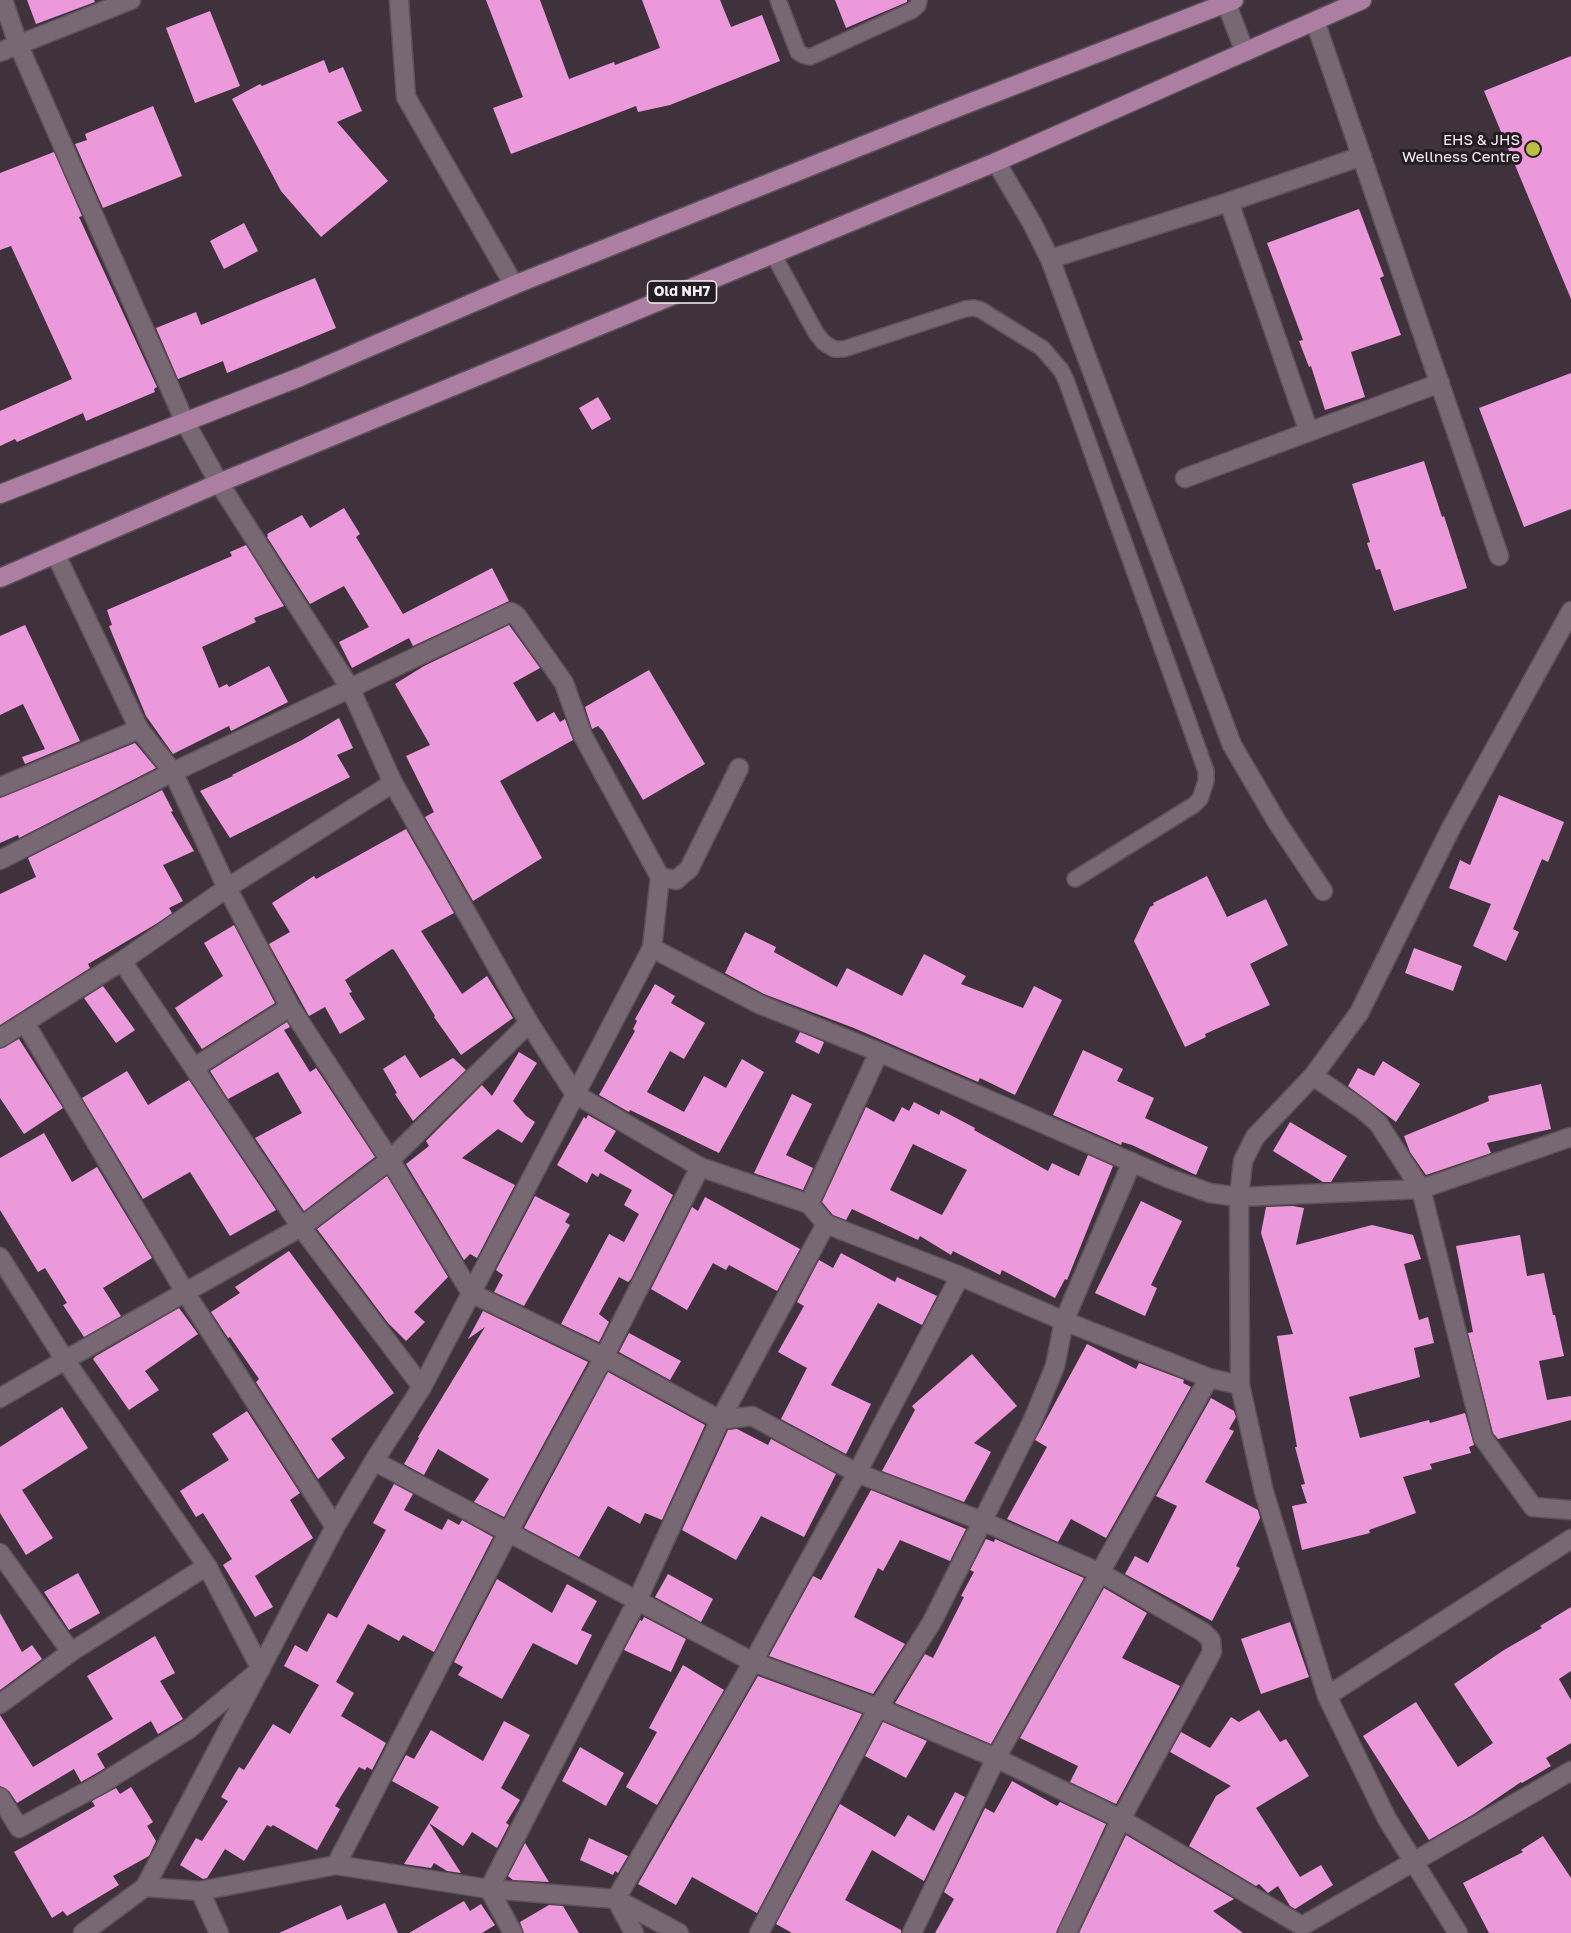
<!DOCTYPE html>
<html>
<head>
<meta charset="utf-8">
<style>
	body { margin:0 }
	canvas { display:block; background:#40323d }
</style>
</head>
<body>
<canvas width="1571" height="1933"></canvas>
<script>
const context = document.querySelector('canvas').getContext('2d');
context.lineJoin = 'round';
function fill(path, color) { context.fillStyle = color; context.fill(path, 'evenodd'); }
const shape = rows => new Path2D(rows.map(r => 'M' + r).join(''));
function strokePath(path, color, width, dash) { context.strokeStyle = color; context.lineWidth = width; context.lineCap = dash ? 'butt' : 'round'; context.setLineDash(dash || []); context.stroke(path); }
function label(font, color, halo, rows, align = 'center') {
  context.font = font + ' "Golos Text",sans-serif'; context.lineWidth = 6; context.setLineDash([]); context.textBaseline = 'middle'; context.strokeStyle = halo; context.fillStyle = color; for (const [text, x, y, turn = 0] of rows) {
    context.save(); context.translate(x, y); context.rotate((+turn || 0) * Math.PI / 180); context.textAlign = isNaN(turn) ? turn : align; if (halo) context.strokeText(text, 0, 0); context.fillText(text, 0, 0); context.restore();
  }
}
fill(shape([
	[27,0,94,0,95,2,36,24],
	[486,0,540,0,569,79,614,62,615,65,660,48,642,0,720,0,731,27,762,15,780,61,670,105,638,112,636,106,511,154,493,108,523,97],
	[835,0,907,0,907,2,846,28],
	[210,11,240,86,195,103,166,28],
	[1571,56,1571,299,1484,91],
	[324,60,329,73,343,67,362,111,337,122,388,181,321,237,281,191,232,99,260,84,262,86],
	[153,106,182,176,103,208,75,144,87,140,85,134],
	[54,152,82,216,79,217,157,387,154,389,155,392,86,421,83,413,17,442,15,439,0,446,0,411,72,379,11,246,0,250,0,173],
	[1359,209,1384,276,1380,278,1401,335,1351,352,1365,397,1325,410,1311,366,1309,367,1299,341,1303,340,1267,243],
	[244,223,258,251,224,269,210,241],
	[315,278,336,328,227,373,223,361,178,379,156,328,196,312,201,325],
	[1571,373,1571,509,1524,527,1479,408],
	[598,397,611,419,592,430,579,408],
	[1424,461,1442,517,1444,516,1453,544,1467,588,1394,611,1380,569,1376,570,1367,543,1370,542,1352,484],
	[344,508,360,534,356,537,403,614,492,568,509,601,413,646,409,638,352,668,339,642,369,627,344,586,310,604,267,537,268,536,267,534,302,515,310,528],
	[246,545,284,606,254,618,256,622,202,647,219,688,227,684,229,687,269,666,288,702,231,731,229,726,173,754,146,716,109,626,112,625,107,610,232,556,230,552],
	[25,625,80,741,25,764,22,757,45,749,23,704,0,715,0,636],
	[509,625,540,668,513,683,537,722,554,712,560,722,565,719,573,740,500,781,542,858,473,901,425,817,434,812,406,756,430,745,395,684,424,666],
	[649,670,705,764,643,800,603,731,598,726,592,729,585,707],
	[339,718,353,748,337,755,350,777,230,838,200,791,233,776,232,775,302,740],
	[135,743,156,768,19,838,18,835,0,843,0,798],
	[162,790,173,811,171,812,194,851,163,865,183,901,169,908,172,913,156,924,88,964,90,968,0,1025,0,894,36,877,28,858],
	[1499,795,1564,822,1548,862,1542,859,1513,929,1519,932,1506,961,1473,946,1491,904,1449,888,1460,860,1470,865],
	[406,829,454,913,421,931,462,994,487,976,513,1018,461,1055,434,1017,435,1016,394,950,392,949,345,980,352,992,349,993,365,1019,340,1034,325,1007,309,1016,269,944,290,932,272,903,314,876,316,879],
	[1207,876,1227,917,1266,899,1288,945,1250,964,1270,1005,1205,1034,1206,1037,1185,1047,1134,941,1150,907,1154,905,1153,903],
	[234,925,275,1003,202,1049,175,1008,223,976,204,943],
	[745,932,776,947,774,952,837,987,847,968,902,996,924,954,966,976,961,984,1023,1008,1034,986,1062,1000,1015,1095,980,1078,978,1082,854,1028,764,994,725,973],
	[1414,948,1462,966,1453,991,1405,973],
	[655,984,675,996,671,1003,705,1023,684,1059,670,1051,647,1092,684,1112,704,1076,726,1088,742,1059,764,1072,719,1153,630,1110,629,1112,599,1095,635,1031,633,1029,637,1021,635,1019],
	[103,986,135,1030,116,1043,84,998],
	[287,1022,290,1027,284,1030,310,1072,316,1068,375,1157,304,1211,255,1138,302,1113,278,1072,228,1099,210,1071],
	[800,1032,824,1042,819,1054,795,1042],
	[19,1039,63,1108,24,1134,0,1098,0,1049],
	[1083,1050,1123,1069,1117,1081,1154,1098,1145,1118,1208,1147,1196,1175,1132,1145,1122,1142,1121,1145,1053,1115],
	[519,1052,537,1063,513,1101,526,1116,535,1122,522,1143,498,1129,462,1158,515,1185,477,1258,470,1254,464,1260,406,1164,429,1146,426,1141,482,1085,492,1096],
	[405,1055,420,1078,453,1058,466,1070,413,1121,395,1094,397,1093,383,1069],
	[1383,1061,1420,1084,1396,1122,1348,1086,1358,1068,1374,1076],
	[127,1071,148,1105,189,1080,276,1210,230,1236,190,1172,143,1199,82,1098],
	[1541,1084,1551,1129,1487,1143,1491,1153,1426,1175,1410,1152,1404,1136,1489,1101,1488,1096],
	[792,1094,812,1104,786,1155,813,1168,803,1190,754,1173],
	[914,1102,939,1115,941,1110,975,1128,974,1130,1048,1171,1052,1163,1079,1176,1088,1155,1113,1166,1067,1280,1065,1279,1055,1298,1002,1270,1000,1275,953,1251,951,1255,920,1236,918,1240,852,1209,846,1220,833,1215,822,1202,866,1107,894,1122,902,1107,909,1111],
	[913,1144,967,1170,942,1215,890,1190],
	[588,1115,616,1131,604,1151,673,1195,631,1279,628,1282,619,1277,599,1314,609,1322,599,1342,561,1324,609,1234,624,1242,639,1214,624,1205,632,1190,600,1173,598,1177,592,1173,587,1183,557,1165,584,1117,586,1119],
	[1290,1122,1347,1156,1331,1182,1323,1182,1273,1151],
	[44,1133,72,1182,97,1167,152,1258,103,1288,121,1316,84,1337,63,1305,67,1303,45,1268,38,1272,0,1210,0,1158],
	[387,1176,448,1277,414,1312,425,1322,406,1341,388,1323,317,1229],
	[535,1196,570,1214,565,1222,570,1225,524,1306,494,1292,503,1275,496,1270],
	[705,1197,800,1249,777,1291,729,1265,726,1270,713,1263,687,1310,651,1289,692,1207,698,1211],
	[1141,1201,1182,1221,1151,1285,1157,1288,1145,1316,1095,1293],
	[1293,1206,1304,1208,1296,1245,1372,1225,1413,1235,1421,1259,1404,1264,1419,1320,1428,1317,1434,1343,1414,1348,1420,1377,1349,1397,1360,1438,1429,1420,1430,1423,1465,1413,1474,1445,1469,1447,1471,1453,1430,1464,1432,1469,1403,1477,1416,1513,1369,1530,1370,1533,1302,1550,1292,1506,1307,1503,1301,1485,1305,1484,1295,1447,1297,1447,1277,1336,1293,1334,1261,1233,1266,1207],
	[1520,1235,1527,1276,1544,1273,1553,1315,1555,1315,1564,1356,1539,1361,1547,1400,1571,1396,1571,1420,1498,1439,1493,1433,1468,1333,1473,1332,1456,1246],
	[289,1251,394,1393,331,1439,345,1458,318,1479,256,1382,259,1379,230,1337,228,1338,211,1312,240,1293,235,1287],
	[841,1253,895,1282,897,1277,937,1296,922,1325,878,1303,831,1385,871,1404,846,1454,781,1419,807,1368,778,1352,804,1306,797,1302,819,1260,833,1268],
	[179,1308,198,1334,145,1371,159,1390,129,1410,93,1359,96,1356],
	[483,1311,588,1362,504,1517,474,1502,489,1479,438,1449,424,1475,404,1464,419,1438,418,1437,485,1327,468,1339],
	[629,1333,681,1361,670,1380,619,1352],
	[1087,1344,1136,1369,1139,1363,1184,1380,1183,1383,1191,1387,1106,1538,1071,1519,1058,1542,1007,1519,1047,1447,1035,1440],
	[972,1354,1017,1406,974,1443,991,1452,964,1502,882,1471,915,1410,912,1406],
	[608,1372,705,1425,662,1520,645,1513,640,1524,608,1506,579,1557,524,1528],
	[1211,1398,1234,1411,1236,1417,1229,1429,1234,1431,1205,1482,1258,1510,1260,1518,1236,1566,1240,1568,1212,1621,1125,1574,1135,1556,1148,1563,1177,1506,1156,1496],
	[62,1407,88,1448,22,1490,53,1538,26,1555,0,1513,0,1447],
	[247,1411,300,1493,290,1500,313,1538,255,1576,273,1607,255,1617,223,1565,232,1559,203,1513,196,1517,180,1491,229,1460,212,1434],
	[737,1429,768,1445,771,1439,836,1474,804,1537,761,1516,736,1560,682,1530,728,1430],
	[394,1484,413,1494,404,1510,442,1530,448,1519,459,1525,462,1520,493,1537,434,1652,403,1635,399,1641,368,1624,336,1682,354,1693,341,1716,386,1743,372,1770,367,1767,365,1770,359,1767,335,1806,340,1809,317,1850,273,1825,271,1827,267,1825,244,1861,225,1849,207,1878,203,1879,180,1865,196,1838,202,1841,228,1801,221,1797,239,1767,244,1770,273,1724,290,1734,319,1685,284,1666,295,1645,307,1652,328,1613,337,1618,386,1530,373,1523],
	[871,1490,966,1529,950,1561,900,1540,883,1571,878,1568,854,1617,905,1644,873,1694,769,1656,813,1576,821,1580],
	[986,1539,994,1542,995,1539,1084,1578,991,1744,895,1703,925,1654,933,1658,964,1597,961,1596,974,1572,970,1570],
	[78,1573,100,1613,69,1630,44,1592],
	[668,1574,713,1599,701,1622,655,1597],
	[497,1579,552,1613,567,1584,597,1601,581,1630,592,1635,577,1665,533,1643,502,1699,458,1675,463,1667,454,1662],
	[1104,1588,1147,1613,1122,1658,1180,1686,1116,1804,1070,1782,1078,1766,1020,1738],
	[1571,1607,1571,1671,1559,1679,1571,1700,1571,1743,1546,1758,1551,1766,1522,1783,1521,1782,1474,1814,1429,1840,1363,1736,1416,1702,1458,1767,1493,1743,1454,1684,1504,1650,1542,1628,1540,1626],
	[0,1613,22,1652,32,1645,42,1659,0,1690],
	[644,1617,686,1639,671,1672,624,1650,640,1620,642,1621],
	[1290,1622,1309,1677,1261,1694,1241,1639],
	[155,1636,175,1673,160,1681,183,1719,158,1734,151,1721,97,1754,105,1768,95,1774,81,1782,74,1769,17,1803,9,1791,0,1786,0,1715,33,1767,113,1719,87,1676],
	[683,1665,724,1690,657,1805,626,1787,657,1732,649,1728],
	[758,1676,862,1714,757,1913,692,1877,676,1905,638,1884],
	[1259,1710,1280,1742,1286,1739,1309,1776,1256,1808,1300,1877,1321,1865,1333,1885,1295,1909,1290,1906,1278,1886,1268,1893,1259,1884,1256,1886,1189,1846,1216,1796,1231,1786,1170,1752,1181,1732,1210,1748,1231,1717,1239,1722],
	[504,1721,530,1735,501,1788,520,1800,506,1823,509,1825,497,1848,472,1832,463,1846,429,1823,461,1873,447,1871,434,1863,431,1868,404,1864,439,1807,392,1781,406,1755,414,1759,431,1730,483,1761],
	[883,1722,927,1741,906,1778,865,1756],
	[580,1747,624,1773,606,1806,562,1781],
	[1012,1781,1057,1806,1060,1802,1106,1824,1056,1933,935,1933,954,1899,944,1892,985,1808,994,1813],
	[131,1787,153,1822,147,1826,156,1841,149,1856,113,1876,119,1885,67,1916,63,1911,52,1918,14,1852,95,1806,92,1801,116,1788,120,1794],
	[955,1792,965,1797,924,1881,872,1850,845,1900,901,1930,901,1933,792,1933,776,1924,840,1804,895,1837,908,1815,934,1831],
	[1126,1835,1234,1899,1213,1911,1243,1933,1079,1933],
	[1543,1836,1571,1878,1571,1933,1489,1933,1463,1883,1523,1852,1521,1850],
	[589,1838,628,1856,618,1873,615,1871,613,1875,580,1860],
	[525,1843,527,1846,549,1882,513,1880,508,1876],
	[464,1901,470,1911,481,1904,495,1925,482,1933,409,1933],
	[385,1903,398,1933,279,1933,341,1905,347,1920],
	[549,1905,563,1906,579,1933,524,1933,520,1922]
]), '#eb99da');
const service = shape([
	[778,0,798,52,803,55,810,57,913,10,918,5,919,0],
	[773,254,816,333,823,342,834,349,844,349,965,309,974,308,981,310,1042,348,1061,370,1066,380,1206,771,1206,781,1200,799,1194,805,1075,879]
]);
const minor = shape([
	[3,0,18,44,185,422,219,483,350,688,393,783,529,1023,575,1094,700,1167,809,1204,826,1224,960,1276,1064,1321,1209,1378,1240,1385],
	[399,0,406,97,514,285],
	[1225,0,1245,52],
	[1315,21,1499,556],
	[0,52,131,0],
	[996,162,1032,223,1050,259,1232,745,1277,822,1323,891],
	[1229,202,1309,432],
	[1050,259,1229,202,1362,156],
	[1185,478,1440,383],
	[56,555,139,729,173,772,227,888,290,1007,390,1160,529,1023],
	[0,787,139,729],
	[0,860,173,772,511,612,516,615,564,683,583,736,660,877,652,948],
	[660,877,676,880,689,869,739,768],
	[122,961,301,1227,422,1387],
	[25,1023,185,1292,335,1527],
	[0,1038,122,961,227,888,393,783],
	[195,1067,290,1007],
	[1313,1076,1363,1110,1378,1123,1421,1189,1571,1137],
	[809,1204,879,1052],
	[0,1257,65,1360,301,1227,390,1160,471,1293,604,1357,720,1420,752,1416,857,1473,982,1521,1101,1573,1203,1632,1211,1640,1212,1652,1121,1819,1067,1933],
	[0,1398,65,1360,207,1566,261,1669,189,1729,101,1784,19,1828,0,1797],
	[374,1461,753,1662,878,1708,996,1758,1121,1819,1302,1926,1571,1771],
	[0,1553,71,1652,0,1704],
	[71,1652,207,1566],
	[1327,1696,1571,1539],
	[336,1865,509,1531,604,1357,700,1167],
	[145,1887,200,1891,336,1865,489,1889,616,1899,679,1933],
	[200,1891,219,1933],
	[83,1933,145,1887,335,1527,374,1461,422,1387,652,948,759,1004,879,1052,1168,1178,1210,1193,1239,1197,1421,1189,1483,1438,1533,1507,1571,1510],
	[513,1933,489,1889,637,1601,720,1420,826,1224],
	[634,1933,616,1899,753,1662,857,1473,960,1276],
	[759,1933,878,1708,932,1622,1033,1420,1055,1366,1064,1321,1132,1162],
	[912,1933,996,1758,1209,1378],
	[1458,1933,1387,1819,1327,1696,1264,1492,1240,1385,1239,1197,1243,1161,1255,1137,1313,1076,1359,1013,1452,826,1571,611]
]);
const primary = shape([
	[0,494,300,377,514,285,964,105,1234,0],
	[0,578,219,483,996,162,1362,0]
]);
strokePath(service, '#5d515a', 18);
strokePath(minor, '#5d515a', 21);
strokePath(primary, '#5d515a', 21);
strokePath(service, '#786874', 15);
strokePath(minor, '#786874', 18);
strokePath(primary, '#ac7ea2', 18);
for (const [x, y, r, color] of [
	[1533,149,8,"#bac045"]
]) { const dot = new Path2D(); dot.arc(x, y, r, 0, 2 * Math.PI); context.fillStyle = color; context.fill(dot); strokePath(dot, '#231c21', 2); }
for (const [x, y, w] of [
	[682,292,69]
]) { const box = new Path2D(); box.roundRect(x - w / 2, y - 11, w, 22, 4.5); context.fillStyle = '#231c21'; context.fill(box); strokePath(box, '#f8eff6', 1.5); }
label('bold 14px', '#f8eff6', null, [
	["Old NH7",682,292]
]);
label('15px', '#f8eff6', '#231c21', [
	["EHS & JHS",1520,140],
	["Wellness Centre",1520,157]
], 'right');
</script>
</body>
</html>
